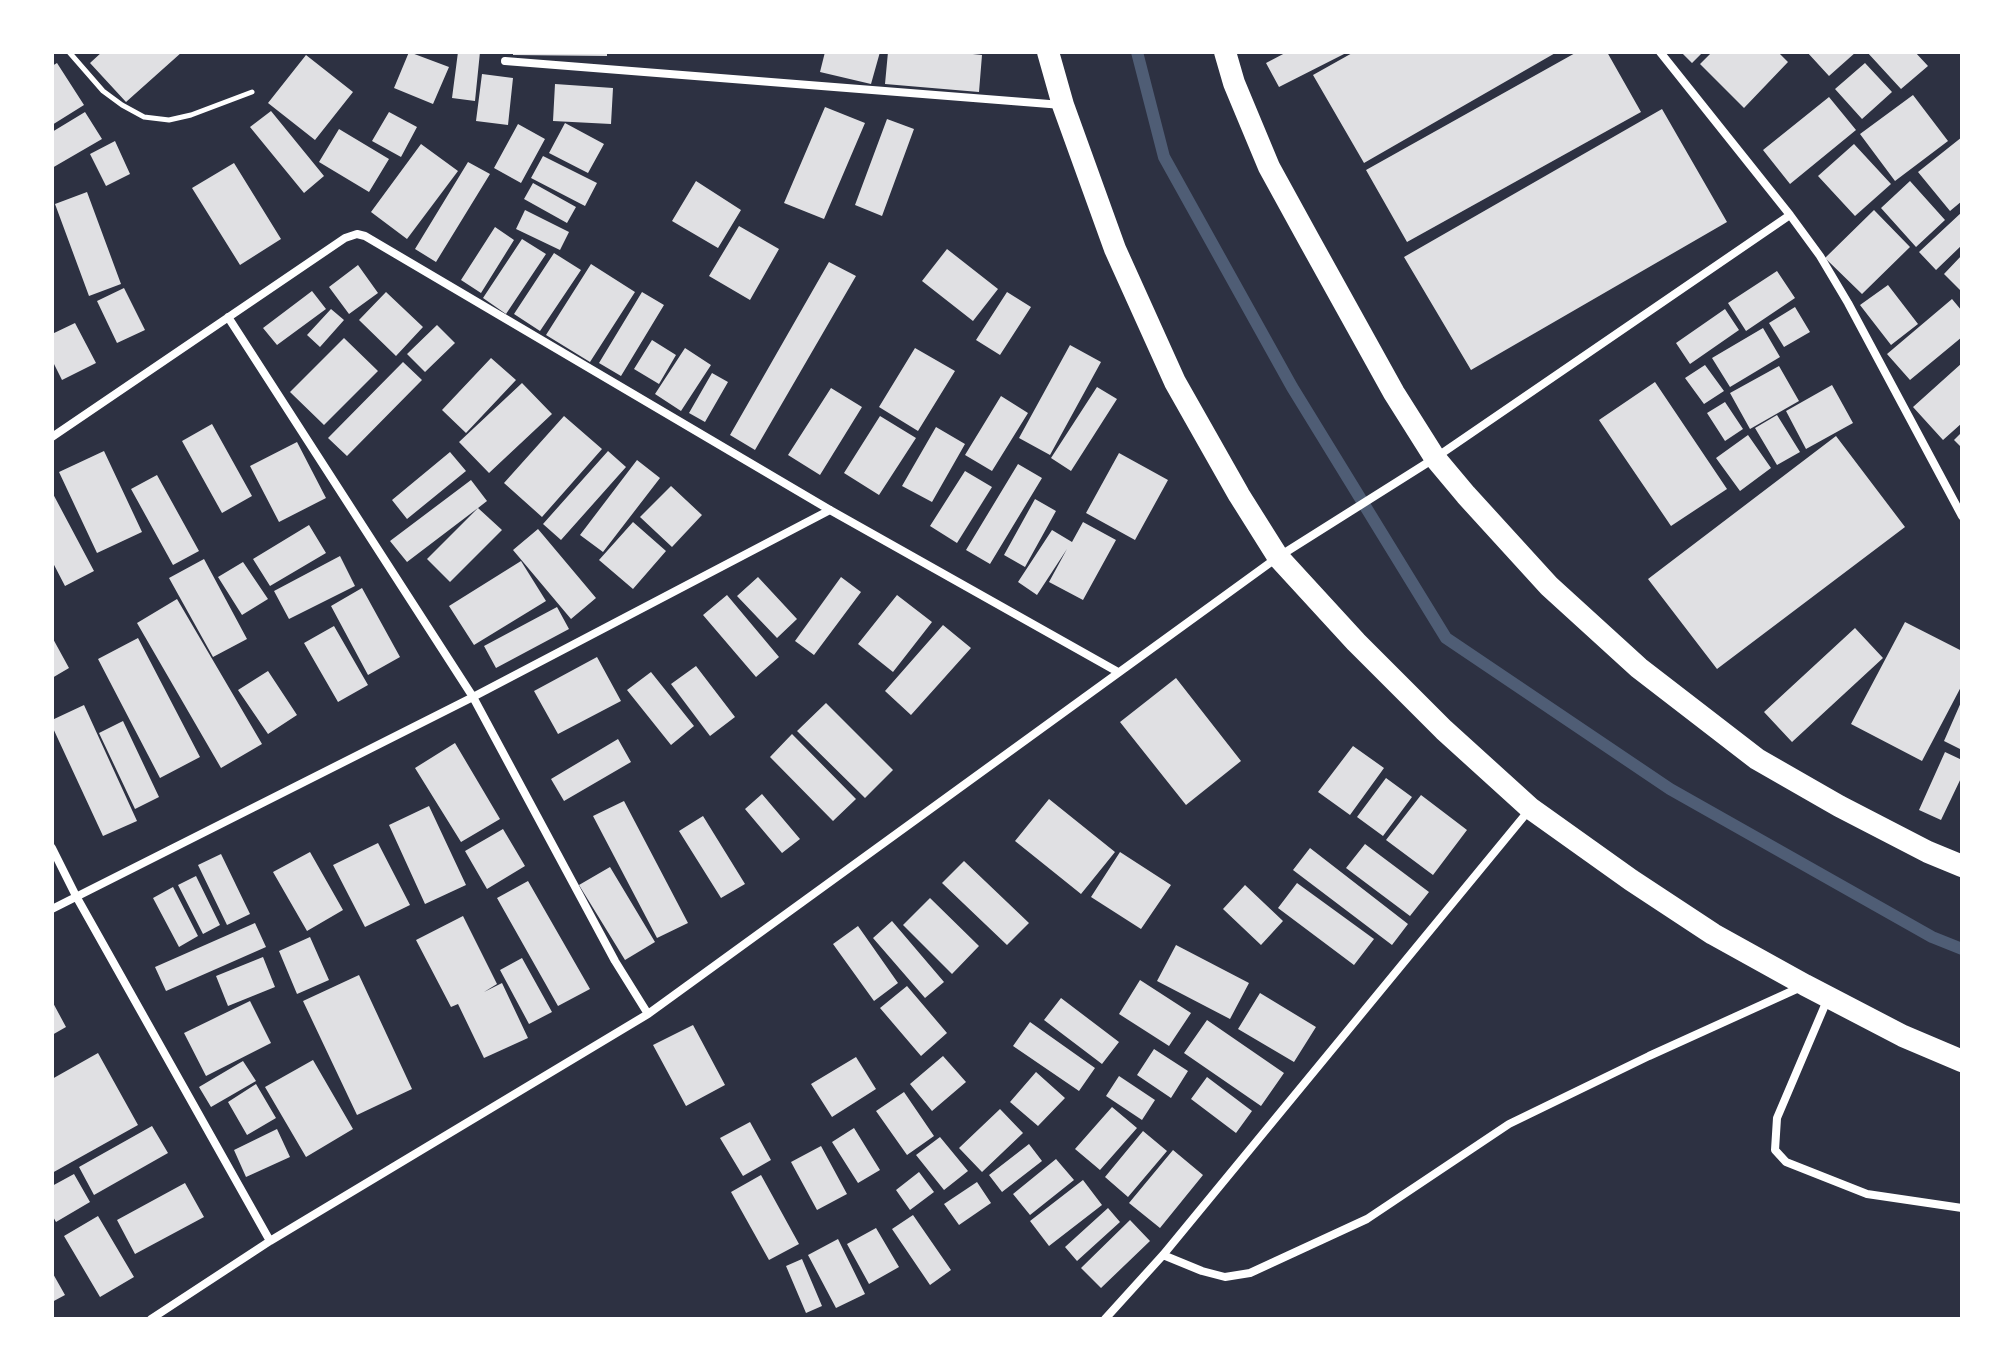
<!DOCTYPE html>
<html>
<head>
<meta charset="utf-8">
<style>
	body { margin:0 }
	#map { position:relative; width:2014px; height:1371px; overflow:hidden; background:#2d3142; font-family:Lora,serif }
	canvas { display:block }
	.frame { position:absolute; inset:0; border:54px solid #fff; pointer-events:none }
</style>
</head>
<body>
<div id="map">
<canvas width="2014" height="1371"></canvas>
<div class="frame"></div>
</div>
<script>
const context = document.querySelector('canvas').getContext('2d');
context.lineJoin = 'round';
const shape = rows => new Path2D(rows.map(r => 'M' + r).join(''));
function strokePath(path, color, width, dash) { context.strokeStyle = color; context.lineWidth = width; context.lineCap = dash ? 'butt' : 'round'; context.setLineDash(dash || []); context.stroke(path); }
function fill(path, color) { context.fillStyle = color; context.fill(path, 'evenodd'); }
strokePath(shape([
	[1137,52,1164,157,1292,387,1446,638,1670,789,1932,937,1962,949]
]), '#4f5d75', 12);
fill(shape([
	[102,52,182,52,126,102,90,63],
	[409,52,449,67,433,104,394,88],
	[458,52,480,52,475,101,452,98],
	[513,52,607,52,607,56,513,55],
	[825,52,880,52,871,84,820,72],
	[888,52,954,52,982,55,979,92,885,84],
	[1287,52,1348,52,1279,87,1266,63],
	[1354,52,1557,52,1364,163,1313,75],
	[1577,52,1607,52,1641,112,1407,242,1366,170],
	[1681,52,1703,52,1692,63],
	[1712,52,1778,52,1788,62,1744,108,1700,64],
	[1807,52,1856,52,1829,76],
	[1867,52,1915,52,1928,66,1901,89],
	[306,55,353,92,315,140,268,103],
	[57,63,84,105,52,125,52,66],
	[1865,63,1892,92,1862,119,1835,89],
	[482,74,513,78,508,125,476,121],
	[555,84,613,88,611,124,553,121],
	[1913,95,1948,141,1895,181,1860,134],
	[1829,97,1856,130,1790,184,1763,150],
	[825,107,865,123,824,219,784,203],
	[1662,109,1727,222,1471,370,1404,257],
	[271,111,324,176,304,193,250,127],
	[85,112,102,139,52,168,52,132],
	[389,112,417,127,401,157,372,141],
	[887,119,914,129,882,216,855,205],
	[565,123,604,144,588,173,549,153],
	[518,124,545,139,521,183,494,168],
	[339,129,389,159,369,192,319,162],
	[1962,137,1962,201,1950,211,1918,172],
	[115,141,130,174,106,186,90,154],
	[421,144,458,171,407,239,371,212],
	[1854,144,1891,184,1855,216,1818,176],
	[543,156,597,183,585,206,531,178],
	[468,162,490,174,436,262,415,249],
	[234,163,281,239,240,265,192,188],
	[696,181,741,210,718,248,672,221],
	[1910,181,1945,220,1916,247,1881,208],
	[533,183,576,207,567,223,524,199],
	[87,192,121,284,89,296,55,204],
	[525,210,569,232,560,250,516,229],
	[1874,210,1910,247,1862,294,1825,258],
	[1962,212,1962,245,1936,270,1919,252],
	[739,226,779,249,750,300,709,276],
	[495,227,514,240,481,293,461,280],
	[522,239,546,254,506,314,483,298],
	[947,249,998,289,973,321,922,281],
	[554,253,581,270,540,331,514,314],
	[1962,255,1962,292,1944,274],
	[829,262,856,276,755,450,730,435],
	[591,264,635,292,590,362,546,335],
	[358,265,378,293,349,314,329,287],
	[1777,271,1795,298,1746,331,1728,303],
	[1888,285,1918,324,1891,345,1860,305],
	[124,288,145,330,117,343,97,301],
	[312,291,326,309,277,345,263,328],
	[386,292,423,327,396,356,359,320],
	[642,292,664,305,621,376,599,363],
	[1007,292,1031,307,1000,355,976,340],
	[1952,299,1962,311,1962,337,1910,380,1887,354],
	[1795,307,1810,332,1784,347,1769,323],
	[331,309,344,320,320,347,307,335],
	[1725,309,1739,330,1690,364,1676,343],
	[75,323,96,363,62,380,52,360,52,334],
	[437,325,455,343,425,372,407,354],
	[1763,328,1780,357,1730,387,1712,358],
	[344,338,378,371,324,425,290,392],
	[652,340,676,355,659,384,634,369],
	[1070,345,1101,362,1050,455,1019,438],
	[685,348,711,365,681,411,655,394],
	[915,348,955,371,918,431,879,407],
	[491,358,516,380,466,433,442,410],
	[403,362,422,380,347,456,328,438],
	[1962,363,1962,423,1943,440,1913,407],
	[1705,365,1724,391,1704,404,1685,378],
	[1779,366,1799,401,1750,429,1730,393],
	[712,373,728,382,705,422,689,413],
	[1655,382,1727,489,1671,526,1599,420],
	[522,383,552,414,489,473,459,442],
	[1832,385,1853,423,1806,449,1786,411],
	[1097,387,1117,399,1071,471,1051,458],
	[831,388,862,407,820,475,788,455],
	[1001,396,1028,413,992,471,965,455],
	[1725,402,1743,429,1725,441,1707,413],
	[1777,415,1800,452,1777,465,1755,428],
	[564,416,602,449,542,517,504,483],
	[880,416,916,438,879,495,844,473],
	[212,424,252,496,222,513,182,441],
	[936,427,965,444,932,502,902,486],
	[1962,432,1962,448,1954,440],
	[1748,435,1771,468,1740,491,1716,458],
	[1836,436,1905,527,1717,669,1648,579],
	[297,442,326,498,279,522,250,466],
	[104,451,142,532,97,553,59,472],
	[608,451,626,467,561,540,543,524],
	[450,452,466,471,407,519,392,500],
	[1119,453,1168,480,1135,540,1086,513],
	[637,460,660,478,603,552,580,535],
	[1018,464,1042,478,990,564,966,550],
	[965,471,992,487,957,543,930,526],
	[157,475,199,551,173,565,131,489],
	[471,480,487,501,478,508,502,530,450,582,427,559,478,508,407,562,390,541],
	[671,486,702,515,672,547,640,517],
	[52,492,94,571,65,586,52,561],
	[1035,499,1056,511,1025,567,1004,555],
	[633,522,666,551,633,589,599,560],
	[1083,522,1116,540,1083,600,1049,582,1067,549,1037,595,1018,582,1052,530,1072,542],
	[309,525,326,553,270,586,253,559],
	[538,529,596,598,571,619,513,550],
	[340,556,355,586,289,619,274,591],
	[204,559,247,639,213,657,169,578],
	[521,561,546,601,474,645,449,606],
	[243,562,268,599,242,615,218,577],
	[758,577,797,619,777,638,737,596],
	[841,577,861,592,814,655,795,641],
	[362,588,400,657,368,675,331,606],
	[727,595,779,657,756,677,703,615],
	[897,595,932,622,893,672,858,644],
	[177,599,262,744,221,768,137,623],
	[557,607,569,629,496,668,484,646],
	[1905,622,1962,651,1962,685,1922,761,1851,724],
	[943,625,971,648,911,715,885,691],
	[334,626,368,685,338,702,304,643],
	[1855,628,1883,658,1792,742,1764,712],
	[52,637,69,668,52,678],
	[138,638,200,757,160,778,98,659],
	[597,657,621,701,558,734,534,691],
	[696,666,735,717,710,736,671,684],
	[268,671,297,715,268,734,238,690],
	[651,672,694,726,671,745,627,690],
	[1176,678,1241,761,1186,805,1120,722],
	[1962,700,1962,750,1944,741],
	[826,703,893,770,865,798,797,731],
	[84,705,137,821,103,836,52,726,52,720],
	[123,721,159,797,135,809,99,733],
	[792,734,856,799,833,821,770,757],
	[618,739,631,762,564,801,551,779],
	[455,743,500,819,461,842,415,768],
	[1353,746,1384,768,1350,815,1318,792],
	[1945,752,1962,760,1962,776,1941,820,1919,810],
	[1386,778,1412,797,1383,836,1357,817],
	[762,794,800,839,782,853,745,809],
	[1421,795,1467,830,1433,875,1386,840],
	[1049,799,1115,852,1081,894,1015,841],
	[624,801,688,923,657,938,593,816],
	[429,806,466,885,425,904,389,825],
	[703,816,745,884,721,898,679,831],
	[503,829,525,866,487,889,465,851],
	[378,843,410,905,365,927,333,865],
	[1365,844,1429,892,1410,916,1346,868],
	[1310,848,1408,924,1392,945,1293,870],
	[310,852,343,910,307,931,273,872],
	[1120,852,1171,885,1141,929,1091,897],
	[221,854,250,914,227,925,198,865],
	[964,861,1029,923,1007,945,942,883],
	[610,867,655,942,625,960,579,885],
	[196,876,220,925,203,934,178,885],
	[528,881,590,989,558,1006,497,898],
	[1297,883,1374,939,1354,965,1278,908],
	[1245,885,1283,921,1261,945,1223,909],
	[173,887,198,936,179,947,153,898],
	[930,898,979,946,952,974,903,925],
	[463,916,497,984,484,992,502,983,528,1038,484,1058,458,1004,451,1007,416,940],
	[892,921,944,982,925,998,873,938],
	[255,923,266,947,166,991,155,967],
	[858,926,898,983,874,1001,833,944],
	[310,937,329,980,297,994,279,951],
	[1176,945,1249,983,1230,1019,1157,981],
	[263,957,275,987,228,1006,216,976],
	[522,958,552,1012,529,1024,500,970],
	[359,975,412,1089,357,1115,303,1001],
	[1140,980,1191,1013,1169,1046,1119,1014],
	[907,986,947,1033,921,1056,880,1008],
	[1260,993,1316,1027,1294,1062,1238,1029],
	[1061,998,1119,1042,1102,1064,1044,1020],
	[52,1001,66,1027,52,1035],
	[250,1001,271,1043,206,1076,184,1033],
	[1207,1020,1284,1073,1261,1106,1184,1053],
	[1030,1022,1095,1068,1079,1091,1013,1046],
	[693,1025,725,1085,686,1106,653,1045],
	[1154,1049,1188,1071,1171,1098,1137,1075],
	[98,1053,138,1125,52,1173,52,1079],
	[943,1056,966,1082,932,1111,910,1084],
	[856,1057,876,1089,832,1117,811,1084],
	[313,1060,353,1129,306,1157,265,1087],
	[243,1061,256,1081,211,1107,199,1087],
	[1036,1072,1065,1098,1038,1126,1010,1102],
	[1119,1076,1155,1100,1142,1120,1106,1096],
	[1207,1077,1252,1111,1236,1133,1191,1099],
	[256,1084,276,1118,247,1135,228,1102],
	[904,1092,934,1136,907,1155,876,1111],
	[1112,1107,1137,1128,1100,1170,1075,1149],
	[1000,1109,1023,1133,982,1172,959,1148],
	[750,1122,771,1160,743,1176,720,1138],
	[152,1126,168,1153,94,1195,79,1167],
	[854,1128,880,1170,858,1183,832,1142],
	[277,1129,290,1157,246,1177,234,1150],
	[1143,1131,1167,1151,1128,1197,1105,1177],
	[940,1137,968,1171,944,1190,916,1155],
	[1029,1144,1042,1161,1002,1192,989,1175],
	[821,1146,847,1194,817,1210,791,1162],
	[1173,1150,1203,1175,1160,1228,1129,1203],
	[1056,1159,1074,1180,1030,1215,1013,1194],
	[919,1172,934,1192,910,1210,896,1190],
	[74,1174,90,1202,56,1222,52,1215,52,1186],
	[761,1175,799,1244,769,1260,731,1192],
	[1083,1180,1102,1205,1049,1246,1030,1221],
	[977,1182,991,1203,959,1225,944,1204],
	[185,1183,204,1217,135,1254,117,1220],
	[1108,1208,1120,1222,1077,1261,1065,1247],
	[913,1215,951,1270,930,1285,892,1229],
	[98,1216,134,1277,100,1297,64,1236],
	[1130,1220,1150,1241,1101,1288,1081,1268],
	[876,1228,899,1267,869,1284,847,1244],
	[838,1239,865,1294,836,1308,808,1255],
	[802,1259,822,1306,806,1313,786,1266],
	[52,1272,65,1295,52,1302]
]), '#e0e0e3');
strokePath(shape([
	[69,52,103,91,122,105,144,117,169,120,191,115,252,92]
]), '#fff', 5);
strokePath(shape([
	[1660,52,1790,215,1820,256,1848,303,1962,516],
	[505,61,1062,105],
	[228,317,473,697,615,961,648,1014],
	[52,437,345,238,357,234,365,236,830,510,1118,672],
	[52,848,76,896,270,1241],
	[52,909,473,697,830,510],
	[1828,998,1777,1118,1775,1150,1786,1162,1867,1194,1962,1208],
	[1163,1255,1202,1271,1225,1277,1250,1273,1367,1219,1509,1124,1649,1056,1801,987],
	[151,1319,270,1241,648,1014,1278,557,1435,458,1790,215],
	[1105,1319,1163,1255,1530,809]
]), '#fff', 8);
strokePath(shape([
	[1048,52,1063,105,1115,249,1175,382,1239,495,1278,557,1356,642,1444,730,1530,808,1631,880,1713,934,1805,985,1903,1036,1962,1061],
	[1225,52,1234,83,1269,167,1308,238,1394,393,1435,458,1466,495,1549,586,1639,668,1757,759,1839,806,1928,852,1962,866]
]), '#fff', 22);
</script>
</body>
</html>
